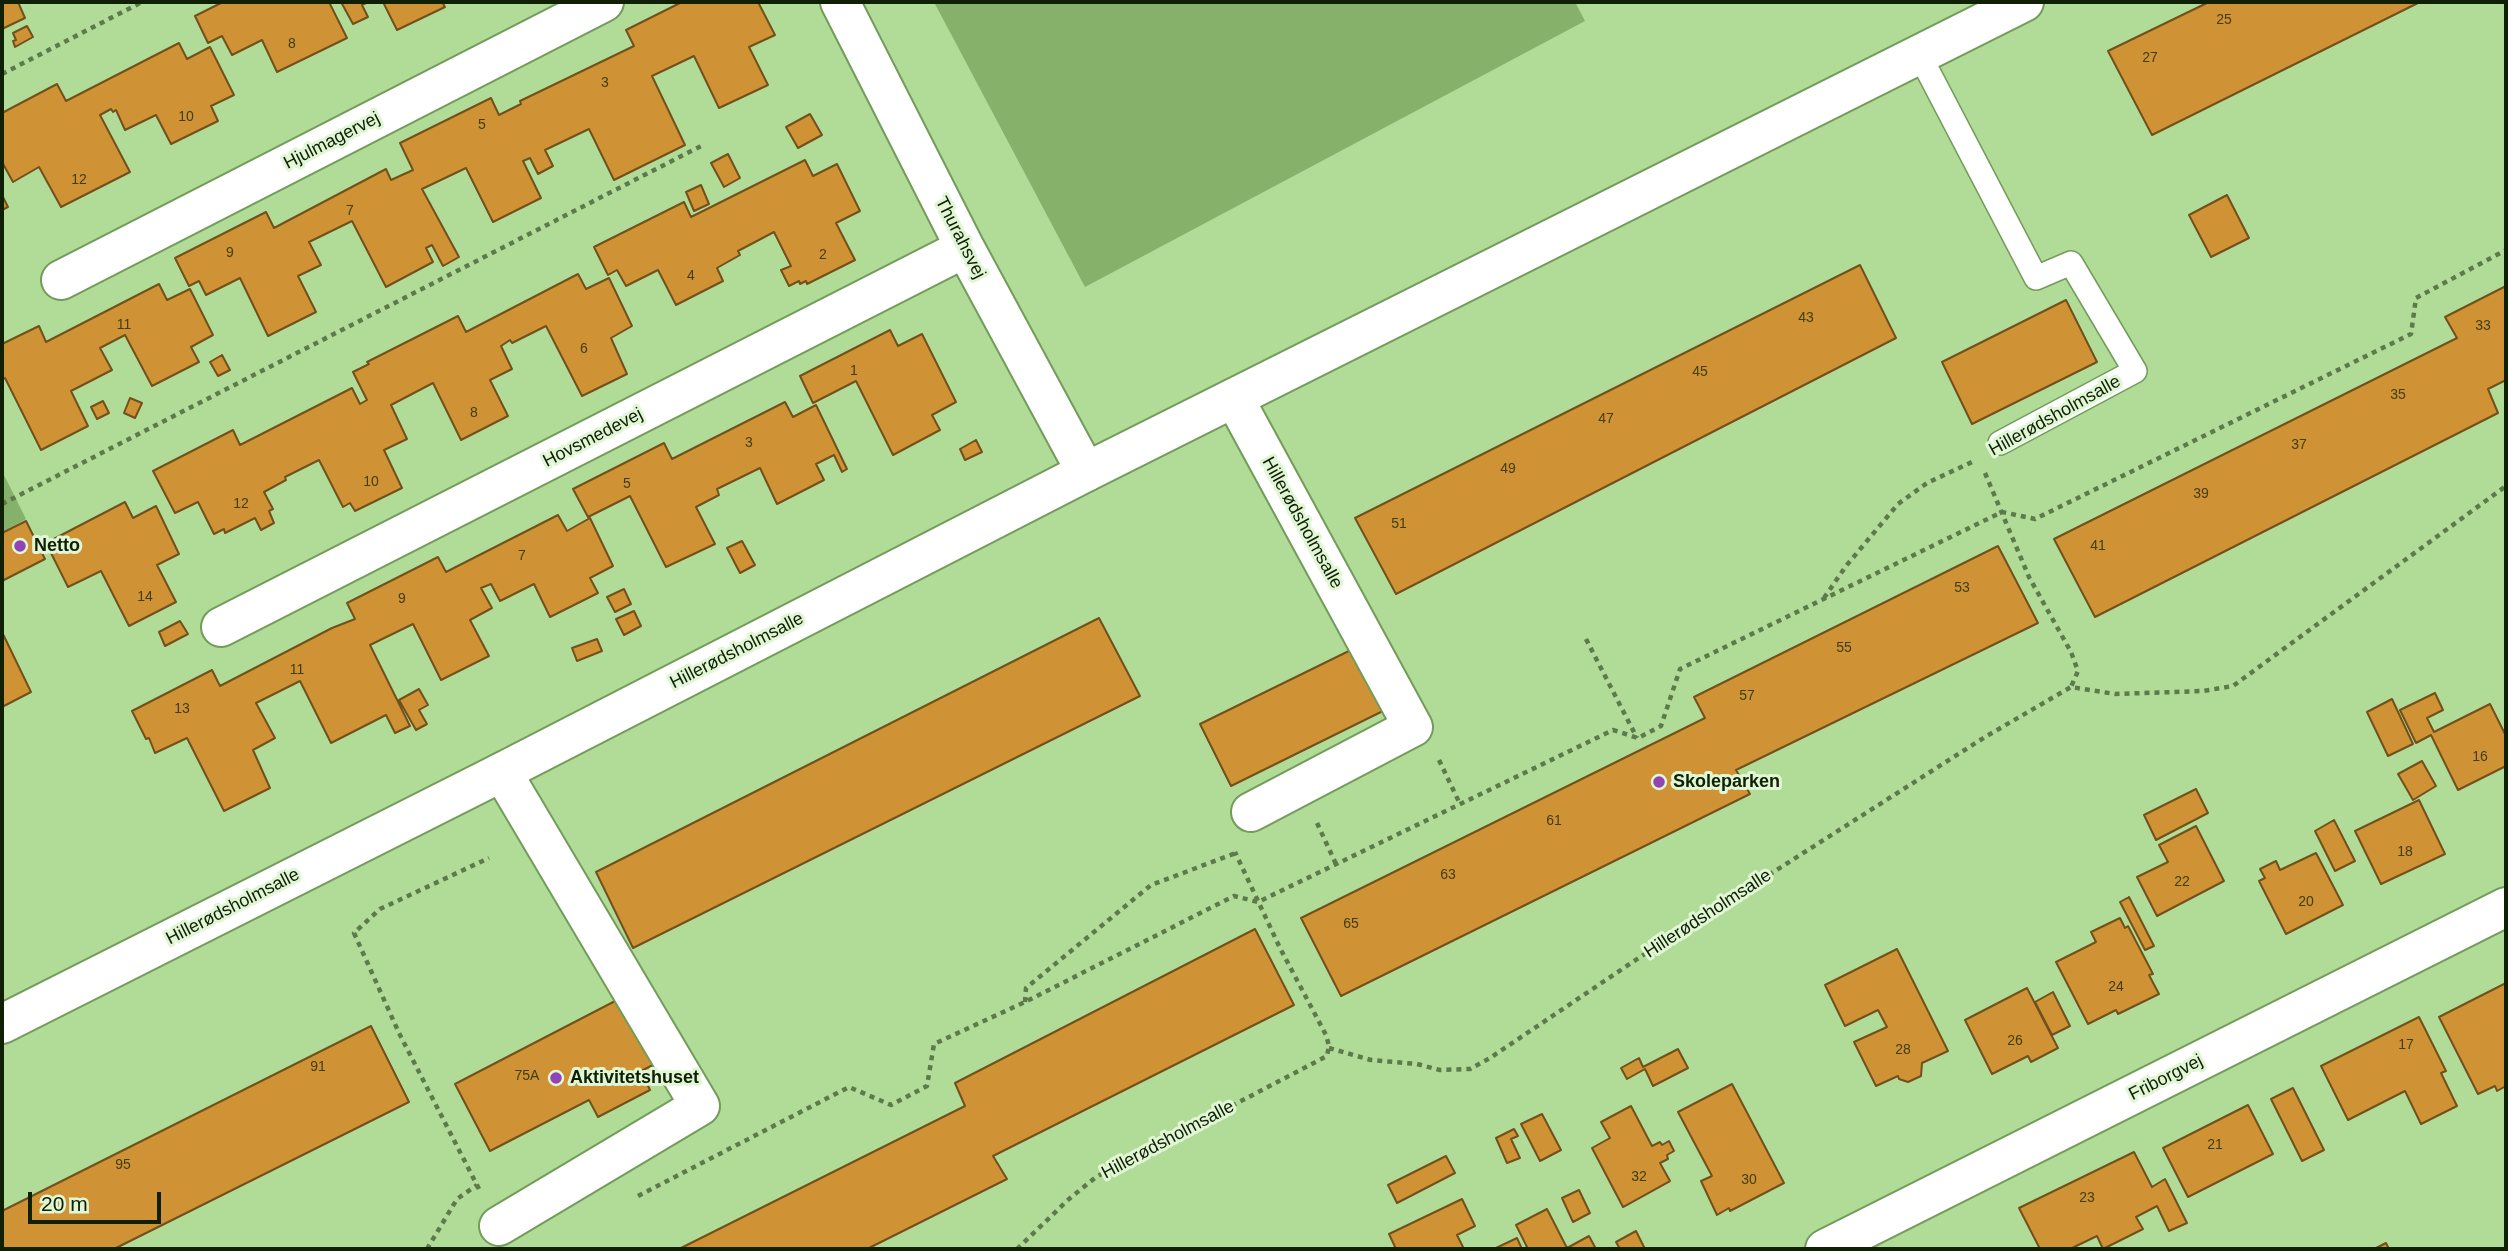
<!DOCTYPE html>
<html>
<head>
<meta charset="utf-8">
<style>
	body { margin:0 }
	#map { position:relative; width:2508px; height:1251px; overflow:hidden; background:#b1dc98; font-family:Helvetica,sans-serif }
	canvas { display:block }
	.frame { position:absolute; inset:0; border:4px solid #102005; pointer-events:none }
	.scale { position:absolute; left:28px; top:1192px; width:133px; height:32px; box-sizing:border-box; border:4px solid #102005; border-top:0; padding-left:9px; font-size:21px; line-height:24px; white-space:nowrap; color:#102005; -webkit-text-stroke:5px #e0f6d4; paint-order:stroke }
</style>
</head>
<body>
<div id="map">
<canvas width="2508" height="1251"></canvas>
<div class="frame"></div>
<div class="scale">20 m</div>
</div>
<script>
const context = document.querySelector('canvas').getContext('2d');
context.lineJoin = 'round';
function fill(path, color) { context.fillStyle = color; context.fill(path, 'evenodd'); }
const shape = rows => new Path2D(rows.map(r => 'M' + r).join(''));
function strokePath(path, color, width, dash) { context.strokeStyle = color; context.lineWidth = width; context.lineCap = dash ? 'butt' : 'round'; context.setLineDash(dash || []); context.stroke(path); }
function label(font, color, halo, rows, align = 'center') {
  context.font = font + ' Helvetica,sans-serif'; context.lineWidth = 6; context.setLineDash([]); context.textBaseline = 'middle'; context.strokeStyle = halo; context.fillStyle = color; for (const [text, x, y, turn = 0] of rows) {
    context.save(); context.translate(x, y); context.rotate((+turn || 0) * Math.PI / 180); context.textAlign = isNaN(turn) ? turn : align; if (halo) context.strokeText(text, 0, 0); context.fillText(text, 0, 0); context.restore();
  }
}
fill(shape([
	[934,2,1575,2,1585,21,1085,287],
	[2,471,26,519,2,532]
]), '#85b16b');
const building = shape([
	[2,2,18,2,25,18,2,29,2,2],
	[223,2,329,2,347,38,277,72,262,40,232,55,222,36,208,43,195,16,223,2],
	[341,2,368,2,362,5,368,17,353,24,341,2],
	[383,2,442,2,445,7,397,30,383,2],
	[682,2,758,2,775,35,749,47,768,85,719,108,694,56,652,76,685,145,614,180,589,129,545,150,553,166,538,174,530,158,523,161,541,198,493,222,466,168,422,189,459,257,443,266,432,245,426,248,433,262,386,287,352,221,309,242,321,265,298,276,316,312,268,336,240,278,206,295,199,281,189,286,175,258,266,212,274,228,386,169,391,180,413,170,400,143,491,98,499,115,521,104,520,101,634,46,626,30,682,2],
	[2209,2,2420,2,2152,135,2108,51,2209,2],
	[27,26,33,37,15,47,13,41,16,40,13,33,27,26],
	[179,43,187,59,210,47,234,95,211,106,218,121,171,144,156,115,125,130,116,110,113,112,111,109,100,115,130,172,61,207,39,167,13,182,2,162,2,113,57,84,66,101,179,43],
	[810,114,822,135,798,148,786,127,810,114],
	[728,154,740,178,724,187,711,163,728,154],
	[805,160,813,176,837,164,860,211,836,223,855,260,807,284,806,281,800,284,799,281,789,286,781,270,791,266,774,232,738,251,740,255,717,268,723,281,676,305,658,270,626,286,617,270,608,275,594,247,684,202,691,217,805,160],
	[701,185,709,204,694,211,686,192,701,185],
	[2,195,8,207,2,210,2,195],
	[2227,195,2249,238,2211,257,2189,215,2227,195],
	[1860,265,1896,338,1396,594,1355,518,1860,265],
	[578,274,586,289,609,278,632,326,611,338,627,374,582,396,546,326,512,343,510,340,501,346,512,369,490,380,508,416,461,440,433,383,391,405,407,439,384,450,402,488,355,511,350,503,343,507,319,460,285,477,286,480,264,492,273,509,269,511,274,523,261,530,255,518,225,533,224,529,214,534,198,502,175,513,153,471,233,430,240,445,352,388,360,404,367,400,353,372,369,364,367,362,458,316,466,332,578,274],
	[159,284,167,300,190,289,213,335,191,347,199,362,152,386,125,335,100,348,112,370,71,391,88,426,41,450,5,378,2,380,2,344,39,326,46,342,159,284],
	[2506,286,2506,380,2488,389,2498,413,2095,617,2054,539,2457,338,2445,317,2506,286],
	[2066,300,2097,362,1972,424,1942,362,2066,300],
	[890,330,898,346,922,334,956,402,932,415,940,430,893,455,856,381,813,403,800,376,890,330],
	[222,355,230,370,218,376,210,362,222,355],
	[130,398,142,403,135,418,124,413,130,398],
	[103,401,109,413,97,419,91,407,103,401],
	[785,402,793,417,816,405,847,469,842,472,834,455,816,464,824,480,777,504,760,468,717,489,719,495,696,507,715,544,666,567,630,496,588,517,573,489,664,443,672,459,785,402],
	[976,440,982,452,965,460,960,449,976,440],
	[125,502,133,518,156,506,179,554,157,565,176,602,129,626,101,571,68,587,46,543,125,502],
	[558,515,567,531,590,518,613,566,590,578,598,593,550,617,534,584,500,601,491,584,481,588,492,608,470,620,489,656,441,680,413,624,370,645,410,726,395,733,386,715,331,743,300,681,256,703,275,738,253,750,270,788,224,811,187,738,155,753,149,738,146,739,132,711,212,670,220,686,332,628,355,619,347,603,438,557,446,572,558,515],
	[26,521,45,559,2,581,2,533,26,521],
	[742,541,755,565,740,573,727,548,742,541],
	[1998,546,2038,623,1736,770,1750,794,1341,996,1301,918,1705,718,1694,697,1998,546],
	[624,589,631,604,615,612,607,597,624,589],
	[634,611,641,626,624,635,616,619,634,611],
	[1099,618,1140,696,633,948,596,872,1099,618],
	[180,621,188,634,165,646,159,632,180,621],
	[2,632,31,692,2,707,2,632],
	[597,639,602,651,577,661,572,648,597,639],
	[1357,647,1387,709,1231,786,1200,724,1357,647],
	[419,689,428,705,419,710,427,724,416,730,399,700,419,689],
	[2435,693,2443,710,2427,718,2434,732,2490,704,2506,736,2506,766,2458,790,2431,735,2416,743,2400,710,2435,693],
	[2392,699,2413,744,2388,756,2367,712,2392,699],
	[2422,761,2436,786,2413,800,2398,774,2422,761],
	[2196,789,2208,813,2156,840,2144,815,2196,789],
	[2419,800,2445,854,2381,884,2355,831,2419,800],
	[2334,820,2355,861,2335,871,2315,831,2334,820],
	[2196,826,2224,881,2157,916,2137,877,2168,862,2159,845,2196,826],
	[2316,853,2343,905,2286,934,2259,881,2265,878,2260,869,2276,861,2280,870,2316,853],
	[2129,897,2154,946,2145,950,2120,902,2129,897],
	[2120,918,2125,928,2128,926,2153,974,2149,975,2159,994,2118,1014,2116,1010,2088,1024,2056,962,2096,942,2091,932,2120,918],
	[1255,929,1294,1005,993,1156,1007,1179,867,1249,679,1249,965,1106,955,1083,1255,929],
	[1897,949,1948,1051,1922,1063,1921,1076,1908,1082,1899,1079,1898,1076,1876,1086,1854,1042,1887,1027,1878,1010,1845,1026,1825,985,1897,949],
	[2506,983,2506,1086,2497,1091,2495,1086,2478,1094,2439,1017,2506,983],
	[2027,988,2058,1048,2031,1062,2028,1056,1992,1074,1965,1020,2027,988],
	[2053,992,2070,1026,2052,1035,2035,1002,2053,992],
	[619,999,653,1065,641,1071,650,1090,598,1117,589,1100,490,1151,455,1084,619,999],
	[2419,1017,2446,1071,2441,1073,2457,1106,2421,1124,2405,1091,2348,1120,2321,1066,2419,1017],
	[371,1026,409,1102,114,1249,2,1249,2,1211,371,1026],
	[1678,1049,1688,1068,1653,1086,1645,1069,1627,1079,1621,1068,1639,1058,1643,1067,1678,1049],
	[1732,1084,1784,1183,1730,1211,1729,1208,1717,1215,1701,1181,1712,1176,1678,1112,1732,1084],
	[2293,1088,2324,1150,2302,1161,2271,1099,2293,1088],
	[2248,1105,2273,1154,2188,1197,2163,1148,2248,1105],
	[1631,1106,1652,1146,1660,1142,1662,1145,1669,1141,1674,1151,1667,1155,1668,1159,1660,1163,1670,1181,1623,1207,1592,1148,1610,1138,1601,1122,1631,1106],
	[1542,1114,1561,1150,1540,1161,1521,1124,1542,1114],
	[1514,1129,1518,1136,1511,1139,1520,1158,1507,1163,1496,1138,1514,1129],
	[2134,1152,2152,1187,2165,1179,2187,1223,2169,1231,2157,1206,2136,1217,2143,1229,2103,1249,2097,1236,2070,1249,2040,1249,2019,1208,2134,1152],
	[1446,1156,1455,1173,1397,1203,1388,1185,1446,1156],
	[1579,1190,1590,1213,1573,1222,1562,1198,1579,1190],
	[1462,1199,1475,1226,1457,1235,1464,1249,1396,1249,1389,1234,1462,1199],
	[1547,1209,1567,1248,1589,1236,1596,1249,1528,1249,1516,1225,1547,1209],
	[1636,1231,1645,1249,1620,1249,1616,1242,1636,1231],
	[1517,1238,1522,1249,1497,1249,1496,1248,1517,1238],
	[2386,1243,2389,1249,2374,1249,2386,1243]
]);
fill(building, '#cf9335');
strokePath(building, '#72501b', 2);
const service = shape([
	[1919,54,2036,278,2071,263,2135,371,2000,443]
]);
const minor = shape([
	[840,2,965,248,1086,472],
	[61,280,604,2],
	[1234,398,1413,727,1251,812],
	[221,627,965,248],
	[499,1226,700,1106,502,772],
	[1825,1249,2506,907]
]);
const tertiary = shape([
	[2,1024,502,772,1086,472,2024,2]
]);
strokePath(service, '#739b5a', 26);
strokePath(minor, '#739b5a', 42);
strokePath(tertiary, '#739b5a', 42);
strokePath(shape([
	[2,74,142,2],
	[1985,473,2029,577,2071,652,2078,671,2071,687],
	[2,504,703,145],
	[1824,598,1846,566,1898,504,1927,483,1972,462],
	[1586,639,1637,738],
	[1439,760,1460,804],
	[1317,823,1336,864],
	[1025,1002,1026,988,1151,885,1236,853],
	[1329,1048,1371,1060,1417,1064,1440,1070,1470,1069,1490,1058,1652,949,1786,864,1985,737,2071,687,2115,694,2203,691,2233,686,2506,486],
	[479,1189,399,1033,354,933,380,909,489,858],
	[638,1196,849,1087,891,1105,927,1086,934,1044,1025,1002,1234,896,1258,902,1613,730,1638,738,1661,726,1680,669,2002,512,2035,519,2411,334,2416,298,2506,250],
	[427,1249,457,1199,477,1185],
	[1017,1249,1069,1199,1096,1177,1327,1056,1329,1046,1326,1035,1280,948,1235,852]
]), '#5d7a4b', 4.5, [5, 5]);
strokePath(service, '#fff', 23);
strokePath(minor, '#fff', 38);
strokePath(tertiary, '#fff', 38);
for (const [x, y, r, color] of [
	[20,546,7,"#9344b4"],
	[1659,782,7,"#9344b4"],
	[556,1078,7,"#9344b4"]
]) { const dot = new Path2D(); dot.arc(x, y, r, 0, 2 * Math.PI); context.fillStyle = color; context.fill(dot); strokePath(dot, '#e0f6d4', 2.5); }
label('14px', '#403d11', null, [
	["25",2224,20],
	["8",292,44],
	["27",2150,58],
	["3",605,83],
	["10",186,117],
	["5",482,125],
	["12",79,180],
	["7",350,211],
	["9",230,253],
	["2",823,255],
	["4",691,276],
	["43",1806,318],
	["11",124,325],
	["33",2483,326],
	["6",584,349],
	["1",854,371],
	["45",1700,372],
	["35",2398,395],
	["8",474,413],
	["47",1606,419],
	["3",749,443],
	["37",2299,445],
	["49",1508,469],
	["10",371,482],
	["5",627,484],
	["39",2201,494],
	["12",241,504],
	["51",1399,524],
	["41",2098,546],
	["7",522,556],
	["53",1962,588],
	["14",145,597],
	["9",402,599],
	["55",1844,648],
	["11",297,670],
	["57",1747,696],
	["13",182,709],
	["16",2480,757],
	["61",1554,821],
	["18",2405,852],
	["63",1448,875],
	["22",2182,882],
	["20",2306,902],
	["65",1351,924],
	["24",2116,987],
	["26",2015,1041],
	["17",2406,1045],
	["28",1903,1050],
	["91",318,1067],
	["75A",527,1076],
	["21",2215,1145],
	["95",123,1165],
	["32",1639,1177],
	["30",1749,1180],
	["23",2087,1198]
]);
label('18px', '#102005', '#e0f6d4', [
	["Hjulmagervej",332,141,-27],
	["Thurahsvej",960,238,63],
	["Hillerødsholmsalle",2055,416,-29],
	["Hovsmedevej",593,438,-27],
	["Hillerødsholmsalle",1302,523,61],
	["Hillerødsholmsalle",737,651,-27],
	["Hillerødsholmsalle",233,907,-27],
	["Hillerødsholmsalle",1708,914,-33],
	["Friborgvej",2166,1078,-27],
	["Hillerødsholmsalle",1168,1140,-28]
]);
label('bold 18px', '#102005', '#e0f6d4', [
	["Netto",34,546],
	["Skoleparken",1673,782],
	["Aktivitetshuset",570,1078]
], 'left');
</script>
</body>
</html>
